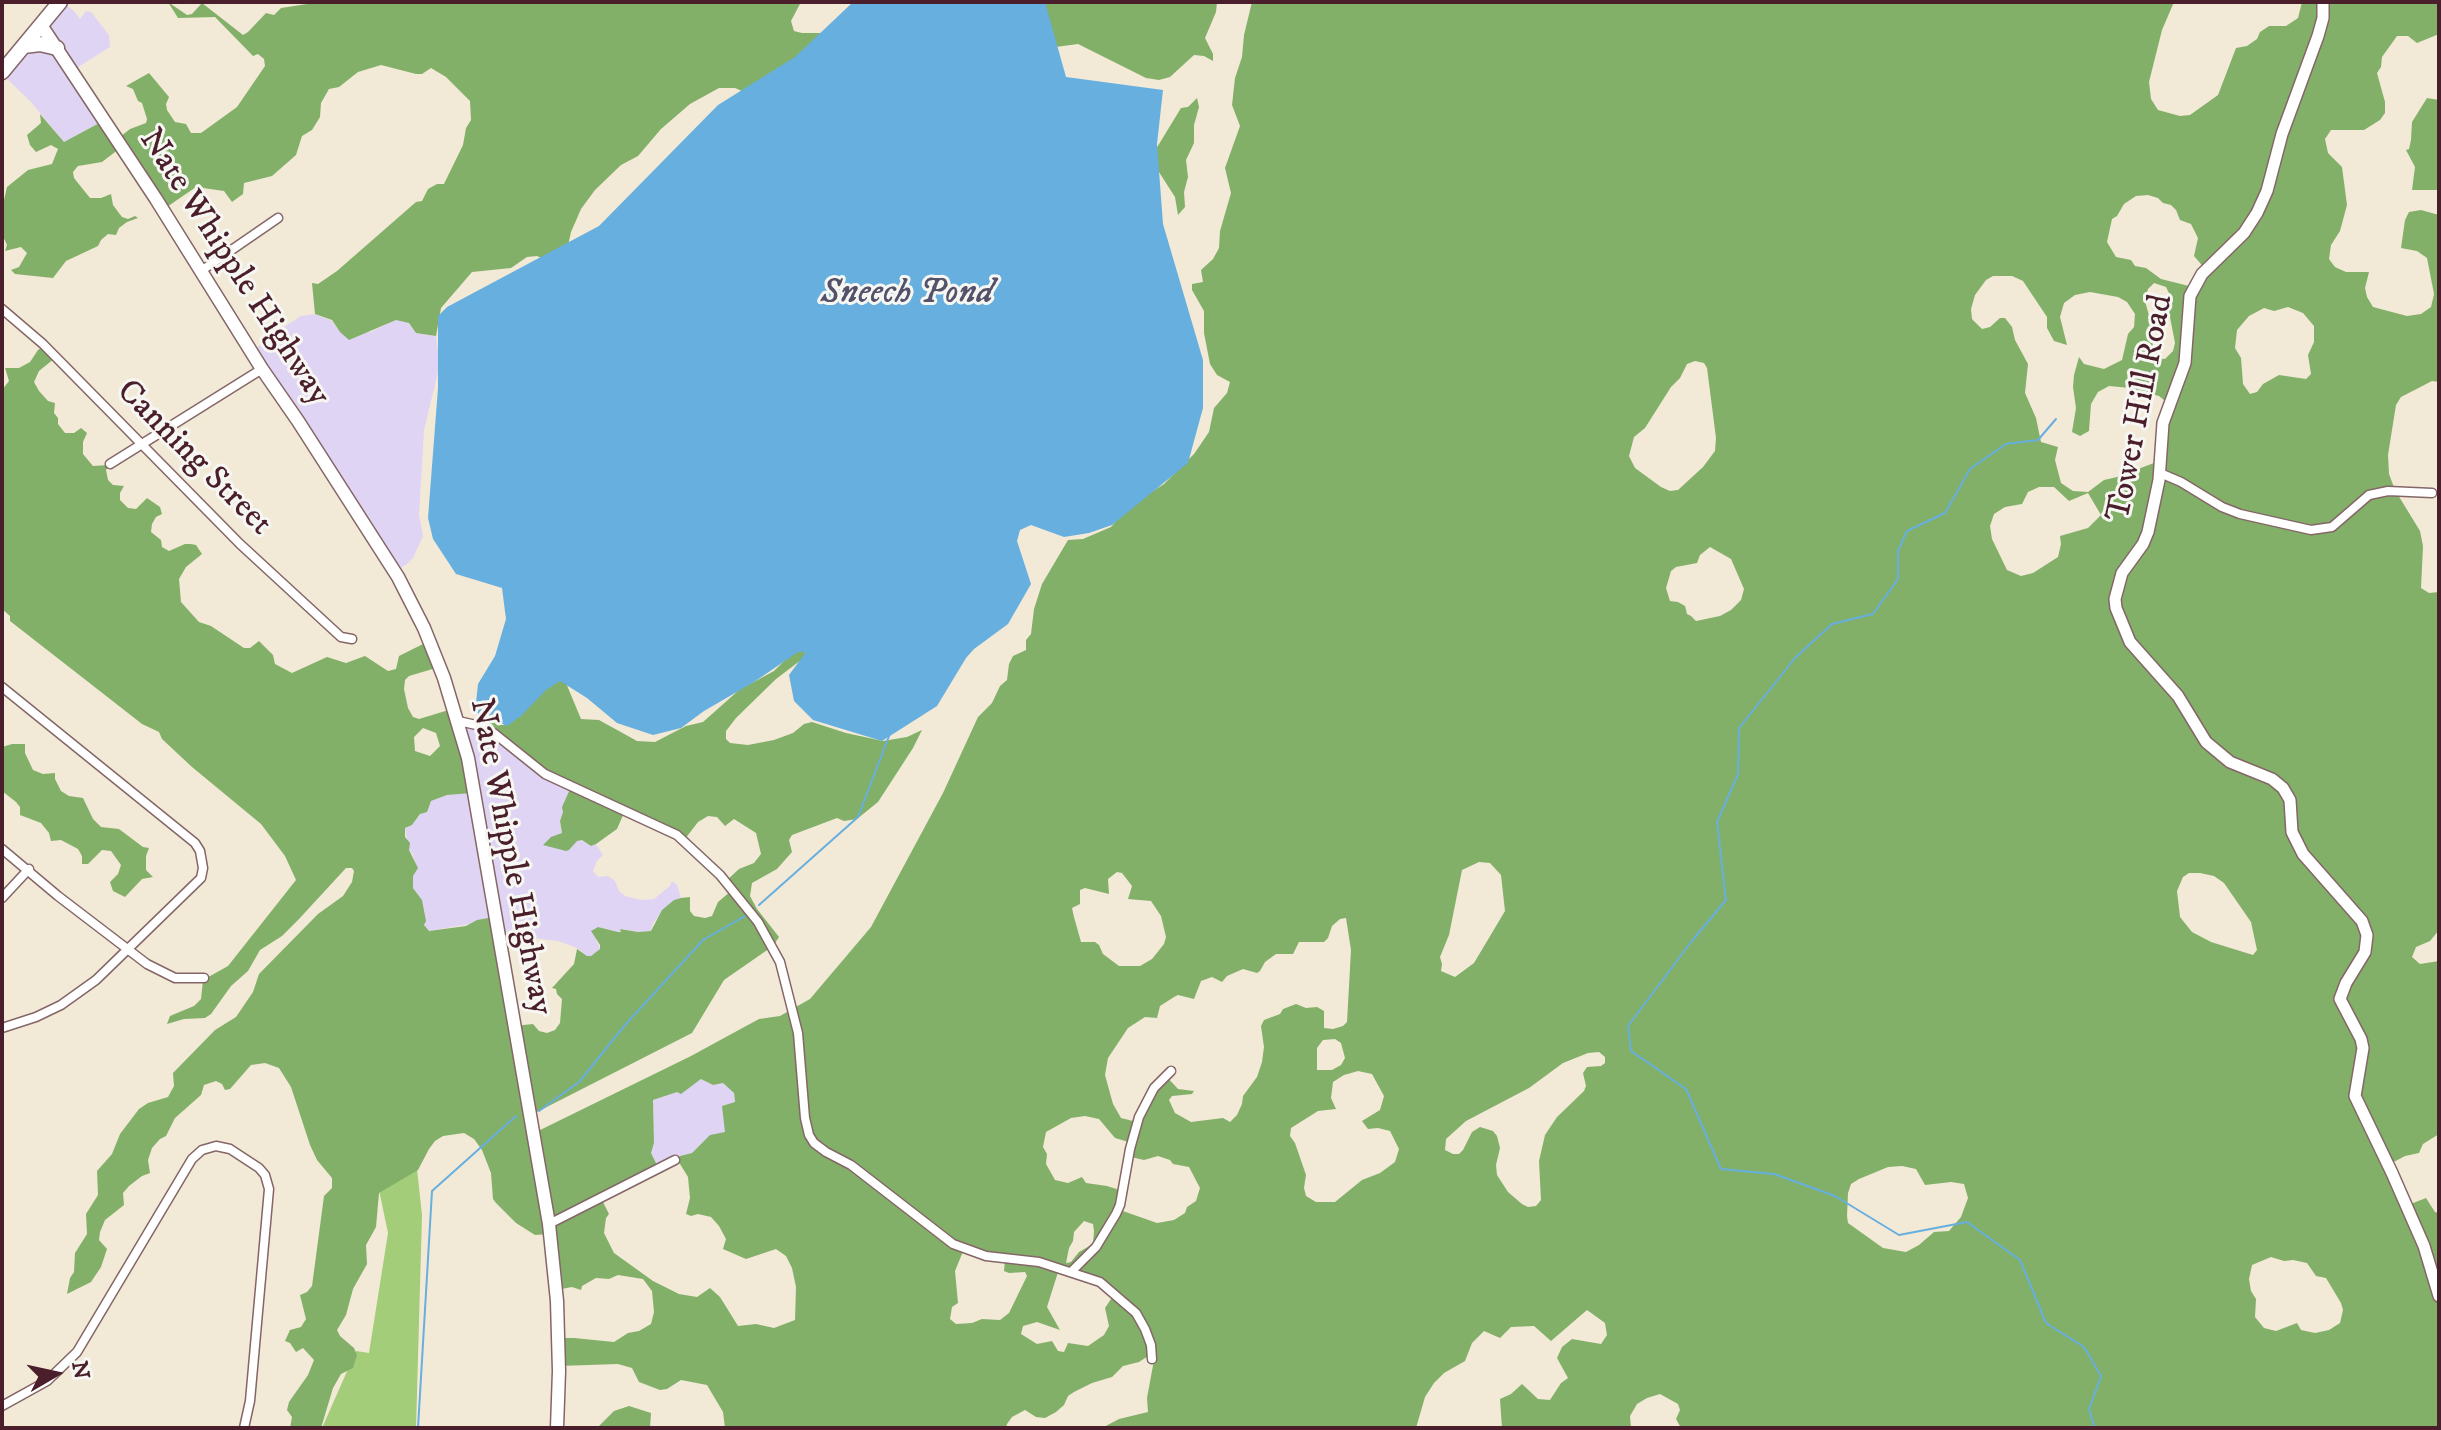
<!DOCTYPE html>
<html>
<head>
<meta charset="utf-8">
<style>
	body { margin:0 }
	#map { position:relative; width:2441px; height:1430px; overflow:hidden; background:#f3e9d7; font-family:"IM FELL DW Pica",serif }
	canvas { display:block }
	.frame { position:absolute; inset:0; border:4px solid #4a1f2b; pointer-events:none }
	.north { position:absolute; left:16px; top:1334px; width:80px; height:80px; -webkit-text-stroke:6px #f6f6f2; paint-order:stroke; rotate:81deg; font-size:22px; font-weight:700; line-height:32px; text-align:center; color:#4a1f2b }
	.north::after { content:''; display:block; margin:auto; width:28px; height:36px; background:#4a1f2b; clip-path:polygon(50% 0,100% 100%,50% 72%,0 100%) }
</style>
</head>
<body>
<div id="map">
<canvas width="2441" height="1430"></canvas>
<div class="frame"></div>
<div class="north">N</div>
</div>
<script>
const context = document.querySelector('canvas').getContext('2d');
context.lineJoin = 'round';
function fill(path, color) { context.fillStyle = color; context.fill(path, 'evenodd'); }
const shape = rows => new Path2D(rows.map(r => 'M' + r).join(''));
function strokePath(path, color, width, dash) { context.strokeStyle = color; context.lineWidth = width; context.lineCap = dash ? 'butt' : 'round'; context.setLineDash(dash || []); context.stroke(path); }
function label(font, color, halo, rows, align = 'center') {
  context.font = font + ' "IM FELL DW Pica",serif'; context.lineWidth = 6; context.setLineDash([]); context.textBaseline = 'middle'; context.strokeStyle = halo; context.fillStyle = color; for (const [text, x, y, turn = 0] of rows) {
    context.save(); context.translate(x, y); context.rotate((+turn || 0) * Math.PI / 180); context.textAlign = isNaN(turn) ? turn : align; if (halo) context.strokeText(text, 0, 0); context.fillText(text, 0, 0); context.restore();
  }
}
fill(shape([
	[63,2,75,12,80,19,86,11,91,12,109,35,110,47,72,71,103,121,64,142,30,101,2,74],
	[315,314,332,321,340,332,371,332,396,319,409,323,416,333,436,336,440,364,424,430,419,515,423,536,413,558,407,564,392,573,252,352,265,341,280,334,284,327,301,316],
	[456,723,482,725,572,787,560,821,562,833,545,845,569,850,576,841,582,840,591,846,596,844,603,855,597,861,593,871,598,877,608,876,615,881,619,891,625,896,641,900,654,899,670,886,672,881,677,885,681,898,674,900,653,923,651,931,638,932,621,929,621,932,618,932,598,927,592,930,600,949,591,956,587,956,577,948,558,941,532,938,523,932,517,933,513,937,499,941,475,923,429,931,425,929,422,900,413,888,413,876,416,866,413,855,409,850,405,828,412,825,431,801,447,795,472,793],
	[701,1079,713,1085,723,1083,734,1093,735,1103,725,1132,704,1141,692,1153,680,1156,675,1161,659,1169,651,1153,654,1143,653,1100,677,1091,681,1093]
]), '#e0d4f4');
fill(shape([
	[416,1160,422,1215,416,1428,322,1428,356,1351,369,1353,388,1233,374,1166]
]), '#a3cd79');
fill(shape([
	[168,2,187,15,192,14,202,3,243,35,248,32,266,13,274,15,281,8,320,2,801,2,791,21,794,31,802,33,821,33,824,36,749,94,735,88,719,88,690,104,661,129,638,156,621,165,595,190,581,209,571,232,567,250,546,260,537,256,527,257,511,268,472,272,441,308,436,336,416,333,409,323,396,320,349,340,340,332,332,320,315,314,312,283,318,284,337,271,416,202,422,201,428,189,437,184,444,184,463,145,466,128,471,120,470,101,446,77,431,68,422,74,416,74,381,65,358,72,339,87,329,89,321,103,320,117,312,130,302,136,296,155,272,176,244,183,243,194,232,202,224,191,196,187,161,211,119,149,102,162,78,166,73,172,74,178,90,198,101,198,111,194,113,205,122,217,128,219,135,216,138,218,127,222,119,228,116,235,108,234,101,240,98,246,66,261,53,278,15,274,11,270,19,267,27,253,21,247,5,251,7,245,2,234,2,209,7,187,28,170,52,164,58,149,51,145,36,152,30,145,27,135,41,123,40,114,64,142,103,121,116,140,130,129,146,123,147,119,142,103,138,101,133,89,126,86,149,73,169,97,166,104,167,110,175,122,186,124,191,133,201,133,237,107,265,66,264,59,258,54,253,56,215,17,178,18],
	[1034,2,1217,2,1216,12,1205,38,1213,54,1213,61,1204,56,1194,55,1170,77,1159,80,1146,78,1078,44,1048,48],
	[1252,2,2174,2,2162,30,2149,82,2151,99,2158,110,2180,116,2190,115,2218,95,2236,48,2247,46,2257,39,2260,32,2269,26,2286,26,2298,18,2302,2,2439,2,2439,34,2417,43,2408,36,2397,36,2382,57,2381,67,2377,73,2385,102,2385,113,2380,120,2364,130,2331,130,2325,139,2328,153,2342,167,2347,205,2340,231,2331,245,2329,259,2335,267,2346,272,2369,272,2365,288,2367,297,2373,307,2407,316,2421,314,2431,307,2434,294,2427,258,2417,251,2401,248,2405,220,2409,212,2421,210,2439,215,2439,382,2432,381,2401,397,2396,405,2388,455,2389,474,2395,490,2420,531,2423,546,2421,588,2429,593,2439,592,2439,930,2430,941,2416,947,2412,957,2420,964,2439,961,2439,1134,2423,1144,2419,1153,2405,1156,2390,1164,2408,1205,2426,1198,2435,1212,2439,1213,2439,1428,1681,1428,1676,1419,1680,1410,1678,1404,1660,1394,1647,1398,1637,1404,1630,1416,1631,1428,1502,1428,1500,1399,1511,1394,1522,1384,1538,1399,1550,1400,1561,1383,1568,1378,1557,1358,1562,1347,1572,1339,1601,1344,1607,1335,1605,1323,1587,1310,1551,1341,1534,1326,1511,1327,1500,1338,1484,1331,1472,1343,1465,1361,1444,1373,1434,1383,1425,1397,1416,1428,1102,1428,1119,1419,1148,1412,1147,1398,1154,1360,1153,1353,1139,1362,1123,1366,1112,1377,1092,1383,1074,1392,1068,1396,1064,1405,1056,1412,1045,1418,1036,1417,1025,1410,1012,1417,1007,1424,1006,1428,725,1428,723,1412,707,1385,681,1380,667,1389,660,1390,639,1382,632,1368,618,1364,558,1366,558,1338,574,1338,614,1342,628,1333,639,1331,651,1324,654,1312,652,1291,643,1279,618,1275,609,1279,596,1278,582,1286,581,1290,572,1287,556,1290,549,1234,535,1235,516,1223,496,1203,493,1199,491,1173,482,1150,474,1139,464,1133,443,1136,435,1141,429,1149,418,1170,379,1193,376,1227,366,1245,367,1264,353,1289,346,1315,337,1330,340,1336,354,1348,357,1355,353,1368,341,1374,333,1388,321,1428,290,1428,292,1417,287,1410,289,1402,308,1375,314,1360,303,1348,296,1352,290,1343,285,1341,290,1330,301,1327,306,1319,300,1295,307,1292,312,1286,324,1196,332,1188,332,1178,317,1160,310,1145,291,1087,279,1068,265,1063,251,1065,230,1089,225,1090,222,1084,216,1081,204,1085,201,1095,175,1118,166,1136,160,1139,152,1148,148,1160,150,1173,142,1176,129,1186,123,1193,124,1205,105,1220,100,1232,99,1240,107,1249,101,1267,91,1282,67,1294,70,1278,74,1272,75,1253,87,1234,86,1214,98,1195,97,1171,112,1154,120,1134,139,1109,148,1103,168,1097,174,1086,173,1073,215,1030,236,1017,253,992,259,974,318,914,343,896,352,882,354,871,352,868,346,868,299,919,282,936,260,950,248,971,231,986,211,1014,205,1018,184,1019,167,1024,170,1016,194,1006,201,999,203,980,228,966,296,880,285,856,261,824,192,767,162,739,159,732,142,724,119,706,10,621,10,616,2,609,2,390,9,381,5,368,19,368,30,362,38,350,44,345,55,358,39,371,34,382,39,391,48,401,55,403,54,413,58,418,58,424,65,433,74,433,81,428,87,433,83,442,83,454,93,466,109,465,106,470,108,480,113,485,124,486,120,493,120,500,128,508,136,509,147,498,160,507,162,514,156,517,152,524,151,532,161,540,162,547,169,551,185,544,191,544,196,545,202,554,186,567,179,579,181,602,199,622,211,626,244,648,250,648,259,641,273,655,275,664,292,673,327,657,346,663,365,656,388,671,396,669,399,656,427,642,436,668,409,676,405,680,404,689,408,708,413,717,419,719,452,709,472,793,447,795,431,801,427,812,420,814,412,825,405,828,405,837,410,843,409,850,418,868,413,876,413,888,422,900,426,921,424,925,429,931,466,926,477,920,494,917,514,1026,533,1024,539,1031,547,1033,555,1030,560,1023,562,999,557,994,556,989,552,988,574,964,577,949,587,956,591,956,600,949,600,945,591,931,598,927,618,932,621,932,620,929,638,932,651,931,662,910,674,900,681,898,690,897,690,911,694,916,705,918,712,916,718,902,731,891,726,881,739,869,754,863,761,854,756,833,734,819,725,826,717,817,708,816,698,822,685,839,671,828,653,819,648,820,624,813,617,829,596,844,591,846,582,840,577,841,569,850,566,851,543,845,551,837,562,833,560,821,563,812,562,807,571,787,542,772,482,724,488,723,489,720,500,725,508,725,537,690,562,679,566,683,581,719,599,720,637,741,655,742,686,726,703,722,739,690,774,671,794,651,806,650,805,657,776,679,736,718,726,731,726,739,730,743,748,745,774,740,793,733,804,724,812,722,846,733,883,741,907,737,922,730,913,748,878,802,857,819,844,821,837,818,792,835,789,840,792,852,777,869,752,883,750,896,757,909,779,937,773,946,724,980,692,1033,531,1115,534,1133,691,1056,759,1019,780,1016,810,999,871,927,943,793,978,717,992,703,1000,686,1007,680,1009,664,1013,656,1026,650,1026,640,1031,634,1034,609,1042,584,1068,540,1083,539,1111,527,1128,507,1164,484,1194,454,1209,432,1214,408,1227,393,1230,382,1217,375,1210,364,1204,333,1204,311,1192,290,1192,284,1203,282,1201,270,1213,259,1219,248,1220,231,1231,193,1225,168,1240,126,1232,105,1235,78,1242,57,1244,35],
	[2148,195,2158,198,2163,203,2171,205,2176,210,2180,220,2191,224,2198,238,2194,256,2206,270,2193,287,2161,279,2146,268,2135,266,2131,260,2116,257,2107,242,2112,219,2117,216,2124,204,2136,196],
	[1993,276,2012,276,2023,281,2047,317,2047,328,2054,341,2067,345,2060,317,2064,303,2075,295,2090,292,2118,297,2127,302,2135,314,2134,327,2128,334,2122,360,2104,369,2084,364,2079,357,2074,375,2073,387,2076,408,2072,432,2080,436,2089,431,2091,404,2098,392,2109,386,2130,388,2159,396,2170,405,2163,452,2154,463,2138,469,2130,474,2104,480,2088,492,2073,491,2061,483,2055,460,2058,447,2041,442,2036,418,2025,393,2028,364,2015,340,2012,327,2005,318,2000,318,1990,327,1982,329,1972,319,1971,309,1975,295,1986,280],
	[2154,283,2166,287,2169,293,2169,312,2175,343,2173,351,2165,359,2156,358,2152,351,2154,334,2145,301,2148,289],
	[2288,307,2303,313,2314,326,2314,342,2308,355,2311,374,2306,379,2279,375,2263,384,2257,392,2250,394,2243,384,2241,358,2235,348,2237,330,2249,316,2264,308,2274,311],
	[1695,361,1704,363,1707,368,1716,438,1715,451,1703,467,1678,490,1670,491,1661,487,1635,468,1629,456,1634,437,1645,428,1671,387,1680,378,1687,364],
	[2039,487,2054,487,2069,501,2088,493,2101,515,2088,528,2060,536,2061,544,2058,557,2033,573,2021,576,2007,570,1992,539,1990,526,1994,514,2005,507,2022,504,2028,492],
	[1710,547,1731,559,1744,589,1741,600,1731,610,1720,616,1696,621,1691,616,1687,614,1685,606,1678,602,1670,601,1666,588,1671,571,1676,567,1697,563,1700,555],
	[423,728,436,733,440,746,430,756,415,751,414,737],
	[1479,862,1490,863,1501,875,1505,911,1474,963,1455,977,1441,971,1442,964,1440,957,1449,935,1462,870],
	[1117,872,1122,873,1132,886,1128,899,1151,901,1161,916,1166,937,1164,944,1152,959,1140,966,1119,966,1103,954,1099,945,1095,942,1081,942,1074,917,1072,908,1080,904,1080,890,1085,888,1109,894,1108,879],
	[2189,873,2200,873,2214,876,2224,883,2251,922,2257,950,2253,955,2211,942,2192,932,2180,917,2177,891,2183,877],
	[1346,918,1351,950,1347,1022,1343,1026,1333,1029,1324,1028,1324,1011,1317,1007,1306,1008,1296,1004,1283,1009,1280,1014,1264,1020,1261,1026,1264,1047,1262,1062,1257,1077,1243,1096,1242,1104,1237,1115,1230,1122,1223,1118,1191,1122,1175,1113,1169,1100,1172,1096,1192,1094,1194,1091,1178,1089,1166,1076,1137,1122,1121,1118,1113,1104,1105,1075,1108,1058,1128,1028,1145,1017,1157,1018,1160,1006,1174,997,1178,995,1194,999,1201,981,1212,977,1222,982,1227,976,1243,969,1257,973,1260,971,1265,962,1276,954,1293,954,1299,942,1324,942,1328,938,1332,926,1340,919],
	[1335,1039,1341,1043,1345,1058,1341,1065,1332,1070,1317,1070,1317,1048,1323,1040],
	[1599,1052,1605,1057,1605,1063,1601,1066,1587,1067,1583,1073,1586,1086,1584,1091,1557,1117,1545,1135,1539,1161,1541,1200,1536,1206,1528,1207,1522,1204,1508,1192,1497,1175,1496,1165,1500,1148,1497,1136,1493,1131,1480,1127,1472,1132,1463,1150,1459,1154,1453,1154,1445,1150,1446,1139,1466,1121,1529,1088,1563,1063,1588,1053],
	[1358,1071,1372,1074,1384,1096,1380,1110,1362,1121,1368,1129,1378,1128,1390,1131,1399,1149,1395,1162,1380,1173,1362,1180,1335,1202,1316,1202,1306,1196,1304,1188,1306,1175,1295,1143,1290,1136,1291,1128,1318,1111,1336,1109,1331,1098,1333,1082,1344,1075],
	[701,1079,713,1085,723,1083,734,1093,735,1102,722,1106,725,1132,710,1135,692,1153,680,1156,675,1161,680,1164,688,1177,690,1198,686,1214,691,1216,698,1214,711,1217,719,1226,726,1239,723,1249,746,1259,776,1249,786,1256,792,1268,796,1287,795,1320,774,1328,756,1324,738,1326,720,1297,710,1288,697,1297,679,1294,653,1281,614,1253,604,1233,606,1218,609,1214,602,1200,659,1169,651,1153,654,1143,653,1100,677,1092,681,1094],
	[1085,1116,1099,1119,1115,1138,1132,1143,1131,1157,1144,1160,1158,1156,1170,1160,1173,1164,1189,1167,1200,1188,1196,1201,1187,1207,1185,1213,1174,1220,1157,1223,1120,1210,1123,1191,1107,1186,1086,1183,1082,1177,1068,1183,1055,1180,1046,1164,1047,1154,1043,1147,1046,1132,1071,1118],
	[1902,1166,1916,1169,1925,1185,1951,1182,1964,1184,1968,1198,1961,1217,1949,1231,1934,1232,1919,1245,1906,1252,1883,1248,1848,1223,1847,1216,1848,1193,1851,1184,1859,1179,1888,1167],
	[1084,1221,1093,1224,1094,1231,1093,1244,1079,1252,1071,1262,1066,1263,1069,1248,1073,1241,1074,1232],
	[964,1249,1005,1260,1004,1271,1009,1273,1025,1272,1027,1276,1009,1313,1000,1320,982,1319,972,1323,956,1324,950,1319,952,1307,958,1303,955,1271],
	[2271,1257,2284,1261,2293,1260,2307,1263,2316,1276,2326,1278,2341,1303,2343,1310,2340,1323,2329,1330,2315,1333,2301,1330,2297,1323,2276,1331,2264,1328,2255,1317,2256,1299,2251,1291,2249,1279,2252,1265],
	[1059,1269,1115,1293,1105,1308,1109,1326,1104,1335,1088,1346,1068,1343,1064,1352,1058,1351,1052,1341,1037,1344,1021,1334,1023,1326,1037,1322,1060,1330,1047,1307],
	[1197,98,1199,107,1194,125,1194,143,1186,160,1188,177,1184,192,1185,207,1178,215,1175,197,1157,169,1156,149,1181,108,1188,107],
	[2427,98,2439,100,2439,190,2412,190,2415,167,2406,150,2409,149,2411,140,2412,122],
	[12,744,25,744,25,753,33,770,43,774,55,773,55,779,61,791,69,796,83,798,93,819,101,827,119,829,143,847,149,848,146,856,146,870,153,877,142,879,125,897,113,891,110,882,118,874,121,865,111,851,102,850,88,864,82,864,82,856,78,849,61,840,51,841,49,833,41,823,20,815,20,807,16,802,2,791,2,747],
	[629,1406,651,1413,650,1428,597,1428,614,1411]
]), '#82b069');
fill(shape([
	[853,2,1045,2,1066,77,1163,90,1157,144,1163,224,1203,360,1203,408,1188,463,1112,525,1089,533,1064,537,1031,525,1020,530,1017,541,1031,584,1008,624,974,649,966,658,937,706,882,741,813,720,794,701,789,675,806,652,798,652,754,682,704,711,681,728,653,735,617,723,587,698,560,681,546,690,521,716,507,726,475,712,478,684,495,656,506,619,502,588,456,574,433,539,428,518,438,388,438,316,447,307,599,226,718,105,795,57]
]), '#67afdf');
strokePath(shape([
	[2056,419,2038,440,2006,444,1970,469,1945,513,1907,531,1898,551,1898,579,1873,614,1832,624,1795,658,1739,728,1738,774,1717,822,1726,900,1691,942,1628,1026,1631,1051,1686,1089,1721,1169,1774,1174,1835,1196,1899,1235,1967,1222,2020,1260,2046,1323,2084,1347,2101,1376,2089,1409,2095,1428],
	[759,905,858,817,889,736],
	[539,1111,579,1082,625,1025,703,940,745,916],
	[418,1428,432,1191,516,1116]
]), '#67afdf', 2);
const minor = shape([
	[201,271,278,218],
	[2,309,43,344,240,544,341,637,352,639],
	[110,464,262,369],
	[2160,473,2181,482,2222,507,2240,514,2311,530,2332,527,2369,495,2388,491,2432,493],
	[2,687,195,843,200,851,203,868,201,878,96,980,61,1005,36,1017,2,1028],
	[458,721,481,726,495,734,545,774,677,835,720,875,758,922,780,962,798,1033,805,1118,809,1135,814,1143,826,1152,851,1165,953,1244,986,1256,1039,1262,1100,1282,1136,1313,1145,1329,1151,1345,1152,1359],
	[2,849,58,896,147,964,175,978,204,978],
	[2,898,29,869],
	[549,1224,675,1160],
	[1071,1272,1096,1247,1116,1214,1120,1205,1130,1149,1139,1117,1154,1088,1171,1071],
	[2,1406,47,1381,77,1352,192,1159,202,1150,216,1146,230,1149,259,1168,265,1175,269,1189,250,1401,244,1428]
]);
const tertiary = shape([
	[2323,2,2323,18,2318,36,2282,134,2267,191,2257,213,2244,233,2202,274,2190,296,2185,363,2163,423,2159,480,2148,532,2143,544,2122,573,2115,599,2116,608,2130,642,2178,696,2206,742,2230,762,2272,779,2283,788,2290,800,2292,832,2303,854,2362,921,2367,935,2365,952,2346,983,2340,999,2361,1039,2363,1048,2355,1096,2392,1173,2424,1246,2439,1296]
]);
const secondary = shape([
	[41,25,156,199,262,369,298,421,398,577,424,628,444,678,468,758,549,1224,557,1301,559,1371,557,1428]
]);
const primary = shape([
	[24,46,40,44,57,48],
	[2,72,60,2]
]);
strokePath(minor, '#856667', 11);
strokePath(tertiary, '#856667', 14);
strokePath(secondary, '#856667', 15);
strokePath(primary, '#856667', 17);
strokePath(minor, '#fff', 8);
strokePath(tertiary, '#fff', 11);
strokePath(secondary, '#fff', 12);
strokePath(primary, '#fff', 14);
label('34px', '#4a1f2b', '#f6f6f2', [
	["Nate Whipple Highway",233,268,57],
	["Tower Hill Road",2142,408,-79],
	["Canning Street",193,459,45],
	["Nate Whipple Highway",509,857,79]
]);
label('italic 36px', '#54516a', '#f6f6f2', [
	["Sneech Pond",907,295]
]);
</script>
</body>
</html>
